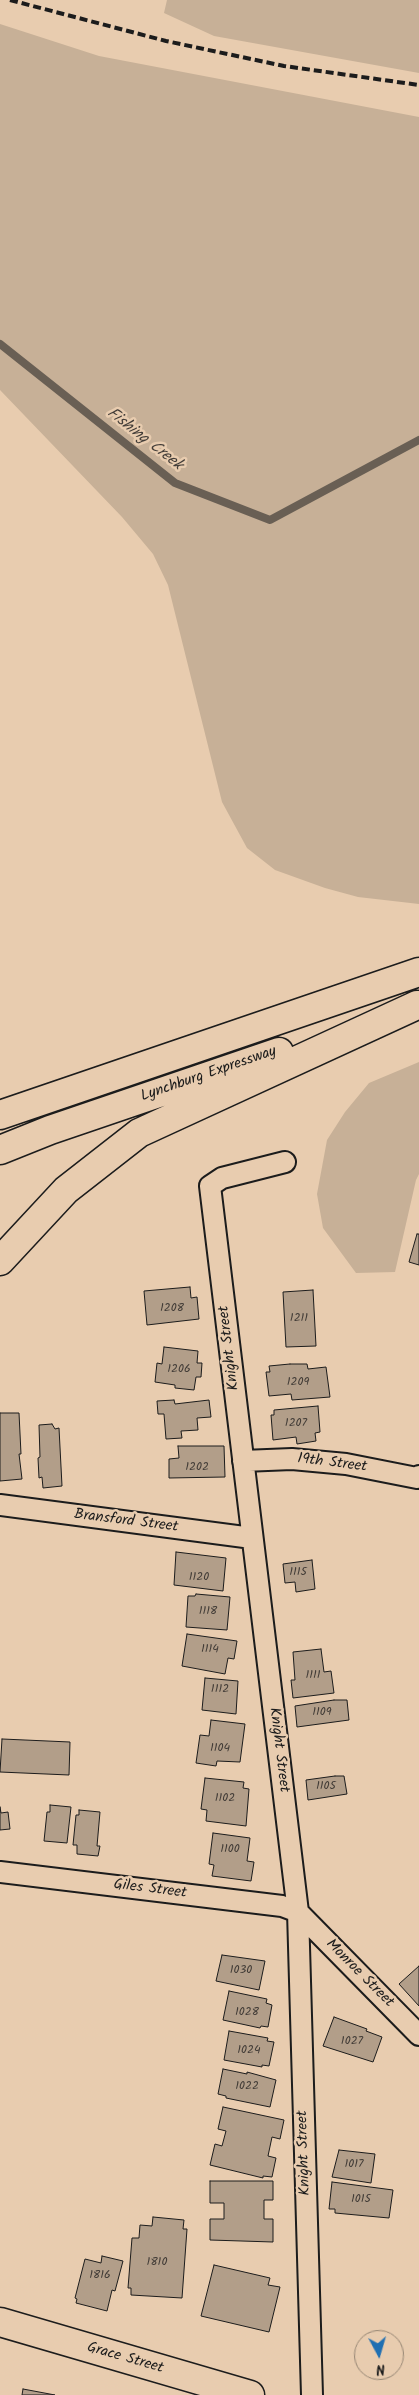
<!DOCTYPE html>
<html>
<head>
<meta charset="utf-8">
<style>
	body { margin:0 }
	#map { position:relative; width:419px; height:2395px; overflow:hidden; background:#e8ccaf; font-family:Kalam,sans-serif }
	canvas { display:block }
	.north { position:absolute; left:354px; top:2330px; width:50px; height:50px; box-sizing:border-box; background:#e8ccaf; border:1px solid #968674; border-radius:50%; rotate:174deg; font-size:14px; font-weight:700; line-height:20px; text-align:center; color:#1c1c1c }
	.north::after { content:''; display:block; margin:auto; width:18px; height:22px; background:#1f6fb2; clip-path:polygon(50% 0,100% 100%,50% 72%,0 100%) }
</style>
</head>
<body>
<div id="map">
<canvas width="419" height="2395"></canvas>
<div class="north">N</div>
</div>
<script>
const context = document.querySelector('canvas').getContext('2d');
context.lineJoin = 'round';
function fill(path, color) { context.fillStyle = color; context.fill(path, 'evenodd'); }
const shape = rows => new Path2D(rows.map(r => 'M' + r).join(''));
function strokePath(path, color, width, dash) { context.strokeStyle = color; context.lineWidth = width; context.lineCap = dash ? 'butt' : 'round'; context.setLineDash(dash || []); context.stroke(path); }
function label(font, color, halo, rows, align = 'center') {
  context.font = font + ' Kalam,sans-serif'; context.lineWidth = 5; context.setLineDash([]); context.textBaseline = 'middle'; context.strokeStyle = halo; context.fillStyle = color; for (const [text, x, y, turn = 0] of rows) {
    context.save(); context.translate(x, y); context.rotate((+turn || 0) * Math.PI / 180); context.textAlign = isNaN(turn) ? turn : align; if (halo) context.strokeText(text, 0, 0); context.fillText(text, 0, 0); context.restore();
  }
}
fill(shape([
	[167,0,419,0,419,73,214,36,164,13],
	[0,24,99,56,419,117,419,904,358,897,325,888,275,870,247,848,222,802,168,585,153,554,122,517,0,390],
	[419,1062,419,1174,416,1180,395,1272,356,1273,323,1228,317,1194,327,1140,345,1112,369,1083]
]), '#c7b097');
strokePath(shape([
	[0,344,175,483,270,520,419,440]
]), '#695f54', 8);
const building = shape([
	[417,1234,419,1234,419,1265,409,1262,417,1234],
	[190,1287,191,1298,197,1297,199,1319,147,1325,144,1291,190,1287],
	[313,1290,316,1346,286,1347,283,1292,313,1290],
	[164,1347,198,1351,197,1363,202,1363,201,1377,196,1377,194,1390,175,1388,175,1385,155,1382,157,1363,162,1364,164,1347],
	[290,1364,307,1364,308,1369,326,1367,330,1397,292,1400,291,1394,269,1396,266,1372,270,1372,269,1366,290,1364],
	[174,1400,175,1404,209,1400,211,1417,197,1418,198,1430,181,1431,182,1438,166,1439,164,1414,158,1414,157,1401,174,1400],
	[318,1406,320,1432,315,1433,316,1441,297,1444,296,1437,273,1440,271,1415,274,1415,274,1410,318,1406],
	[0,1413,19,1413,21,1454,19,1454,22,1479,0,1481,0,1413],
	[52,1424,55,1429,59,1428,62,1486,43,1488,42,1477,39,1478,38,1458,40,1457,39,1425,52,1424],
	[178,1446,224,1446,225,1477,169,1478,169,1459,179,1458,178,1446],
	[176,1552,226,1558,223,1591,174,1585,176,1552],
	[312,1560,315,1589,296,1592,295,1582,285,1583,283,1564,312,1560],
	[196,1594,230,1597,227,1630,186,1627,188,1596,195,1596,196,1594],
	[187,1634,237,1641,234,1659,228,1658,225,1674,182,1666,187,1634],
	[321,1649,324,1672,331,1671,334,1693,293,1698,291,1680,295,1680,293,1652,321,1649],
	[205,1678,238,1681,236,1714,202,1710,205,1678],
	[334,1700,347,1700,349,1720,297,1727,295,1706,334,1700],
	[211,1720,245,1724,240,1762,217,1761,216,1766,196,1763,200,1735,209,1736,211,1720],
	[2,1739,70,1742,69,1775,0,1772,2,1739],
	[335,1776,344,1776,347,1794,308,1800,306,1780,335,1776],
	[205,1778,244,1782,243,1788,249,1789,246,1826,206,1821,207,1810,201,1809,205,1778],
	[50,1805,71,1807,67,1843,44,1841,47,1812,50,1812,50,1805],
	[0,1807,1,1813,8,1812,10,1829,0,1830,0,1807],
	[79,1810,100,1812,97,1846,100,1846,98,1856,77,1854,77,1845,73,1845,76,1815,79,1815,79,1810],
	[213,1833,250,1838,247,1861,254,1862,251,1881,212,1876,214,1865,209,1864,213,1833],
	[222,1955,265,1961,259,1990,216,1981,222,1955],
	[419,1966,419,2006,399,1984,419,1966],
	[229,1991,267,1999,266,2003,272,2005,268,2027,261,2026,260,2028,223,2020,229,1991],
	[334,2017,367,2029,366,2031,382,2037,373,2062,323,2046,334,2017],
	[229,2031,268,2038,267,2041,274,2042,269,2066,262,2065,262,2067,224,2060,229,2031],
	[223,2069,247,2074,247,2072,276,2080,270,2107,226,2098,226,2096,218,2094,223,2069],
	[223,2107,284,2120,280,2139,272,2137,268,2156,276,2158,272,2177,263,2176,263,2178,210,2165,215,2144,222,2146,226,2131,218,2129,223,2107],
	[339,2150,375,2154,371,2183,332,2177,339,2150],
	[210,2181,273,2181,273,2200,264,2200,264,2219,273,2219,273,2242,210,2240,210,2219,224,2219,224,2203,210,2203,210,2181],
	[332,2182,393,2190,389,2218,335,2213,335,2209,329,2209,332,2182],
	[153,2217,184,2220,183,2229,187,2229,182,2298,131,2295,131,2288,128,2288,132,2238,139,2238,140,2225,152,2226,153,2217],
	[102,2256,123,2261,115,2291,112,2290,107,2311,76,2303,77,2299,75,2298,85,2259,101,2263,102,2256],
	[214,2265,270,2278,268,2285,280,2287,269,2332,201,2316,214,2265],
	[23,2389,55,2395,22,2395,23,2389]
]);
fill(building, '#b29e89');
strokePath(building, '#1c1c1c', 1);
const street = shape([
	[285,1162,222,1178,210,1186,298,1912,312,2395],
	[243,1461,292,1459,346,1464,417,1478,419,1476],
	[0,1505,252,1538],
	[0,1872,282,1906,298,1912,419,2035]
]);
const secondary = shape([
	[0,2322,250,2395]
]);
const highway = shape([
	[0,1115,419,972],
	[0,1150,50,1130,279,1052],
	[0,1261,66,1190,139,1133,417,1005]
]);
strokePath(street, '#1c1c1c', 24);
strokePath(secondary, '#1c1c1c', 31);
strokePath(highway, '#1c1c1c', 31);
strokePath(street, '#e8ccaf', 20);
strokePath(secondary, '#e8ccaf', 28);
strokePath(highway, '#e8ccaf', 28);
strokePath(shape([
	[10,0,166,41,284,66,419,85]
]), '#1c1c1c', 4, [8, 4]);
label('12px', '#423c37', null, [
	["1208",172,1309],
	["1211",299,1319],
	["1206",179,1370],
	["1209",298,1383],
	["1207",296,1424],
	["1202",197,1468],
	["1115",298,1573],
	["1120",199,1578],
	["1118",208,1612],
	["1114",210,1650],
	["1111",313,1676],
	["1112",220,1690],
	["1109",322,1713],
	["1104",220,1749],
	["1105",326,1787],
	["1102",225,1799],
	["1100",230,1850],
	["1030",241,1971],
	["1028",247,2013],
	["1027",352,2042],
	["1024",249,2051],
	["1022",247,2087],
	["1017",354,2165],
	["1015",361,2200],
	["1810",157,2263],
	["1816",100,2276]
]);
label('15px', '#1c1c1c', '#e8ccaf', [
	["Lynchburg Expressway",209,1075,-19],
	["Knight Street",230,1348,-97],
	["19th Street",332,1464,7],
	["Bransford Street",126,1522,7],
	["Knight Street",278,1750,83],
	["Giles Street",150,1890,7],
	["Monroe Street",359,1974,45],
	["Knight Street",305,2153,-92],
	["Grace Street",125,2359,16]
]);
label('italic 16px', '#433d38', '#e8ccaf', [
	["Fishing Creek",144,440,38]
]);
</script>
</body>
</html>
